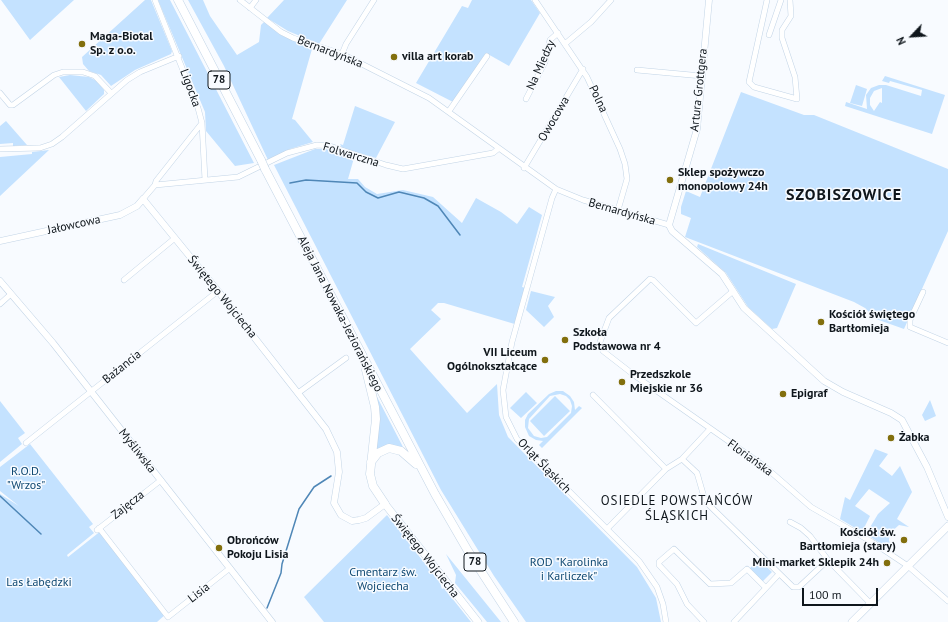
<!DOCTYPE html>
<html>
<head>
<meta charset="utf-8">
<style>
	body { margin:0 }
	#map { position:relative; width:948px; height:622px; overflow:hidden; background:#f8fbff; font-family:"PT Sans",sans-serif }
	canvas { display:block }
	.north { position:absolute; left:892px; top:16px; width:40px; height:40px; -webkit-text-stroke:3px #f8fbff; paint-order:stroke; rotate:245deg; font-size:11px; font-weight:700; line-height:16px; text-align:center; color:#0f161c }
	.north::after { content:''; display:block; margin:auto; width:14px; height:18px; background:#0f161c; clip-path:polygon(50% 0,100% 100%,50% 72%,0 100%) }
	.scale { position:absolute; left:802px; top:588px; width:76px; height:18px; box-sizing:border-box; border:2px solid #0f161c; border-top:0; padding-left:5px; font-size:12px; line-height:14px; white-space:nowrap; color:#0f161c; -webkit-text-stroke:3px #f8fbff; paint-order:stroke }
</style>
</head>
<body>
<div id="map">
<canvas width="948" height="622"></canvas>
<div class="north">N</div>
<div class="scale">100 m</div>
</div>
<script>
const context = document.querySelector('canvas').getContext('2d');
context.lineJoin = 'round';
function fill(path, color) { context.fillStyle = color; context.fill(path, 'evenodd'); }
const shape = rows => new Path2D(rows.map(r => 'M' + r).join(''));
function strokePath(path, color, width, dash) { context.strokeStyle = color; context.lineWidth = width; context.lineCap = dash ? 'butt' : 'round'; context.setLineDash(dash || []); context.stroke(path); }
function label(font, color, halo, rows, align = 'center') {
  context.font = font + ' "PT Sans",sans-serif'; context.lineWidth = 3; context.setLineDash([]); context.textBaseline = 'middle'; context.strokeStyle = halo; context.fillStyle = color; for (const [text, x, y, turn = 0] of rows) {
    context.save(); context.translate(x, y); context.rotate((+turn || 0) * Math.PI / 180); context.textAlign = isNaN(turn) ? turn : align; if (halo) context.strokeText(text, 0, 0); context.fillText(text, 0, 0); context.restore();
  }
}
fill(shape([
	[1,0,74,0,30,40],
	[145,0,151,0,172,51,171,54,135,70,111,86,101,75,89,71,83,64,82,57],
	[158,0,170,0,254,163,235,166,206,131,205,112],
	[188,0,203,0,210,16,237,55,259,42,261,25,265,21,281,35,312,49,292,119,295,120,313,142,290,149,268,160,224,66],
	[284,0,347,0,319,44,288,31,267,18],
	[472,0,531,0,540,13,509,66,486,53,453,102,416,83,462,6,468,8],
	[70,75,89,77,97,81,104,90,104,94,86,111,59,77],
	[885,76,945,95,932,134,845,106,846,102,867,109,866,95,871,88,879,85,886,85,921,96,922,90,890,81,889,83,882,81],
	[882,88,882,103,880,102,874,111,870,105,870,98,874,91],
	[856,85,867,89,862,106,850,103],
	[741,92,804,115,814,115,948,169,948,231,904,329,876,319,865,308,854,302,685,237,691,218,681,214,681,207,686,191,700,197],
	[355,106,395,122,376,158,342,148,340,144,343,145],
	[6,121,27,145,13,146,13,143,0,144,0,126],
	[315,149,326,149,354,158,348,179,358,179,365,187,377,194,403,190,433,197,462,223,476,198,501,212,517,224,529,207,542,215,522,287,526,288,518,325,444,303,438,303,431,310,441,319,410,349,467,413,497,384,499,415,508,437,637,567,656,598,661,622,526,622,494,576,441,490,274,165],
	[49,150,0,196,0,157,32,154,32,152],
	[698,244,796,284,777,328,772,329,748,307,726,273,697,247],
	[531,291,555,297,548,306,554,317,544,327,526,310],
	[556,391,563,391,570,396,574,402,575,410,579,406,582,408,542,448,539,445,543,441,536,440,529,436,525,427,525,420,528,414,549,394],
	[560,394,566,396,570,400,572,406,571,413,547,437,541,438,534,436,528,428,529,419,550,396],
	[526,392,537,403,521,418,510,408],
	[376,395,403,447,402,448,375,452],
	[555,396,570,411,544,436,530,421],
	[930,400,936,416,925,421,922,415],
	[0,401,25,433,18,438,22,444,0,462],
	[30,444,93,524,89,527,94,533,67,555,68,557,102,530,166,614,157,622,0,622,0,494,19,506,0,491,0,467],
	[875,449,888,454,879,466,892,476,900,466,912,492,897,519,909,527,899,525,890,533,889,540,892,551,866,534,878,514,890,503,869,489,855,506,870,516,862,532,840,519,845,497,850,500],
	[387,515,440,583,442,589,444,588,471,622,324,622,304,597],
	[446,554,501,622,487,622,455,583,456,575],
	[759,559,772,572,762,582,749,569]
]), '#c4e2ff');
strokePath(shape([
	[290,183,306,180,357,183,366,192,378,198,399,192,424,198,438,206,460,235],
	[0,496,41,534],
	[267,608,281,573,282,564,299,509,314,487,331,476]
]), '#4f87b7', 1.5);
const minor = shape([
	[155,0,198,108,202,123,205,180],
	[240,0,281,32,293,38,342,54,429,98,556,189,583,200,669,225],
	[535,0,587,77,620,149,625,164,627,179,618,210],
	[767,0,749,82,754,87,797,99,795,77,782,38,782,30,791,16,790,0],
	[250,8,256,0],
	[769,35,781,0],
	[566,43,591,22,611,0],
	[342,54,346,44,374,0],
	[637,70,702,76],
	[0,93,10,105,13,105,54,75,63,72,83,72,95,76,111,93],
	[526,99,545,62,550,40,558,33],
	[449,111,487,56],
	[0,149,40,148,52,144,62,137,127,80,140,72,179,56],
	[524,168,583,69],
	[155,185,156,181,202,123],
	[556,189,552,198,512,342,503,390,506,417,517,439,639,561,657,587,663,604,666,622],
	[143,199,155,185,238,177,287,153,317,145,330,146,386,165,403,169,493,153,498,149],
	[124,280,175,238],
	[732,292,696,323,653,280,650,279,609,318,600,342,601,347,603,351,634,375,764,466,811,507,872,542,908,566,948,601],
	[923,292,910,320,910,327,948,343],
	[0,304,11,294],
	[298,393,346,358],
	[593,395,666,469],
	[710,429,682,459,697,473,704,497,709,505,793,587,799,587,828,560],
	[26,443,218,291],
	[790,522,801,528,810,536,828,560,870,603],
	[99,528,168,617,230,568],
	[607,529,666,469,682,459],
	[97,530,161,480],
	[704,622,687,604,677,584,659,565,659,562,674,549,710,584,731,583,747,569,766,588],
	[734,622,779,574]
]);
const tertiary = shape([
	[709,0,697,129,669,225,672,231,722,274,744,308,824,381,843,392,891,413,902,420,927,467,948,517],
	[0,241,120,215,137,206,143,199,218,291,326,429,337,452,339,472,334,503,341,515,352,521,359,520,366,518,385,504],
	[0,281,53,343,272,622]
]);
const secondary = shape([
	[385,504,478,622],
	[852,622,948,526]
]);
const primary = shape([
	[178,0,261,160],
	[265,169,435,494,468,551,514,622],
	[366,370,375,407,376,419,370,474,373,486,385,504],
	[371,462,378,453,389,448,401,451,416,464]
]);
strokePath(minor, '#c2d4e6', 6);
strokePath(tertiary, '#c2d4e6', 7);
strokePath(secondary, '#c2d4e6', 8);
strokePath(primary, '#c2d4e6', 9);
strokePath(minor, '#fff', 5);
strokePath(tertiary, '#fff', 6);
strokePath(secondary, '#fff', 7);
strokePath(primary, '#fff', 8);
const primaryBridge = shape([
	[261,160,265,169]
]);
strokePath(primaryBridge, '#c2d4e6', 9, []);
strokePath(primaryBridge, '#fff', 8);
for (const [x, y, r, color] of [
	[82,44,4,"#826f0d"],
	[394,57,4,"#826f0d"],
	[670,180,4,"#826f0d"],
	[821,322,4,"#826f0d"],
	[565,340,4,"#826f0d"],
	[545,360,4,"#826f0d"],
	[622,382,4,"#826f0d"],
	[783,394,4,"#826f0d"],
	[891,438,4,"#826f0d"],
	[904,540,4,"#826f0d"],
	[219,548,4,"#826f0d"],
	[887,563,4,"#826f0d"]
]) { const dot = new Path2D(); dot.arc(x, y, r, 0, 2 * Math.PI); context.fillStyle = color; context.fill(dot); strokePath(dot, '#f8fbff', 1.5); }
for (const [x, y, w] of [
	[219,80,22],
	[475,562,22]
]) { const box = new Path2D(); box.roundRect(x - w / 2, y - 9, w, 18, 3); context.fillStyle = '#f8fbff'; context.fill(box); strokePath(box, '#0f161c', 1); }
label('bold 11px', '#0f161c', null, [
	["78",219,80],
	["78",475,562]
]);
label('bold 12px', '#0f161c', '#f8fbff', [
	["Maga-Biotal",90,37],
	["Sp. z o.o.",90,51],
	["villa art korab",402,57],
	["Sklep spożywczo",678,173],
	["monopolowy 24h",678,187],
	["Kościół świętego",829,315],
	["Bartłomieja",829,329],
	["Szkoła",573,333],
	["Podstawowa nr 4",573,347],
	["VII Liceum",537,353,"right"],
	["Ogólnokształcące",537,367,"right"],
	["Przedszkole",630,375],
	["Miejskie nr 36",630,389],
	["Epigraf",791,394],
	["Żabka",899,438],
	["Kościół św.",896,533,"right"],
	["Bartłomieja (stary)",896,547,"right"],
	["Obrońców",227,541],
	["Pokoju Lisia",227,555],
	["Mini-market Sklepik 24h",879,563,"right"]
], 'left');
label('12px', '#0f161c', '#f8fbff', [
	["Bernardyńska",330,52,21],
	["Na Miedzy",541,65,-66],
	["Ligocka",190,88,70],
	["Artura Grottgera",699,90,-84],
	["Polna",598,99,65],
	["Owocowa",554,119,-60],
	["Folwarczna",351,155,17],
	["Bernardyńska",622,212,16],
	["Jałowcowa",74,225,-12],
	["Świętego Wojciecha",222,297,51],
	["Aleja Jana Nowaka-Jeziorańskiego",340,314,63],
	["Bażancia",122,367,-39],
	["Myśliwska",137,451,52],
	["Floriańska",750,458,36],
	["Orląt Śląskich",544,466,46],
	["Zajęcza",128,505,-38],
	["Świętego Wojciecha",425,556,52],
	["Lisia",199,593,-38]
]);
label('12px', '#0e4872', '#f8fbff', [
	["R.O.D.",26,472],
	["\"Wrzos\"",26,486],
	["ROD \"Karolinka",569,563],
	["i Karliczek\"",569,577],
	["Cmentarz św.",383,573],
	["Wojciecha",383,587],
	["Las Łabędzki",39,583]
]);
context.letterSpacing = '1px';
label('13px', '#0f161c', '#f8fbff', [
	["OSIEDLE POWSTAŃCÓW",677,501],
	["ŚLĄSKICH",677,516]
]);
context.letterSpacing = '0px';
context.letterSpacing = '1px';
label('bold 16px', '#0f161c', '#f8fbff', [
	["SZOBISZOWICE",844,195]
]);
context.letterSpacing = '0px';
</script>
</body>
</html>
